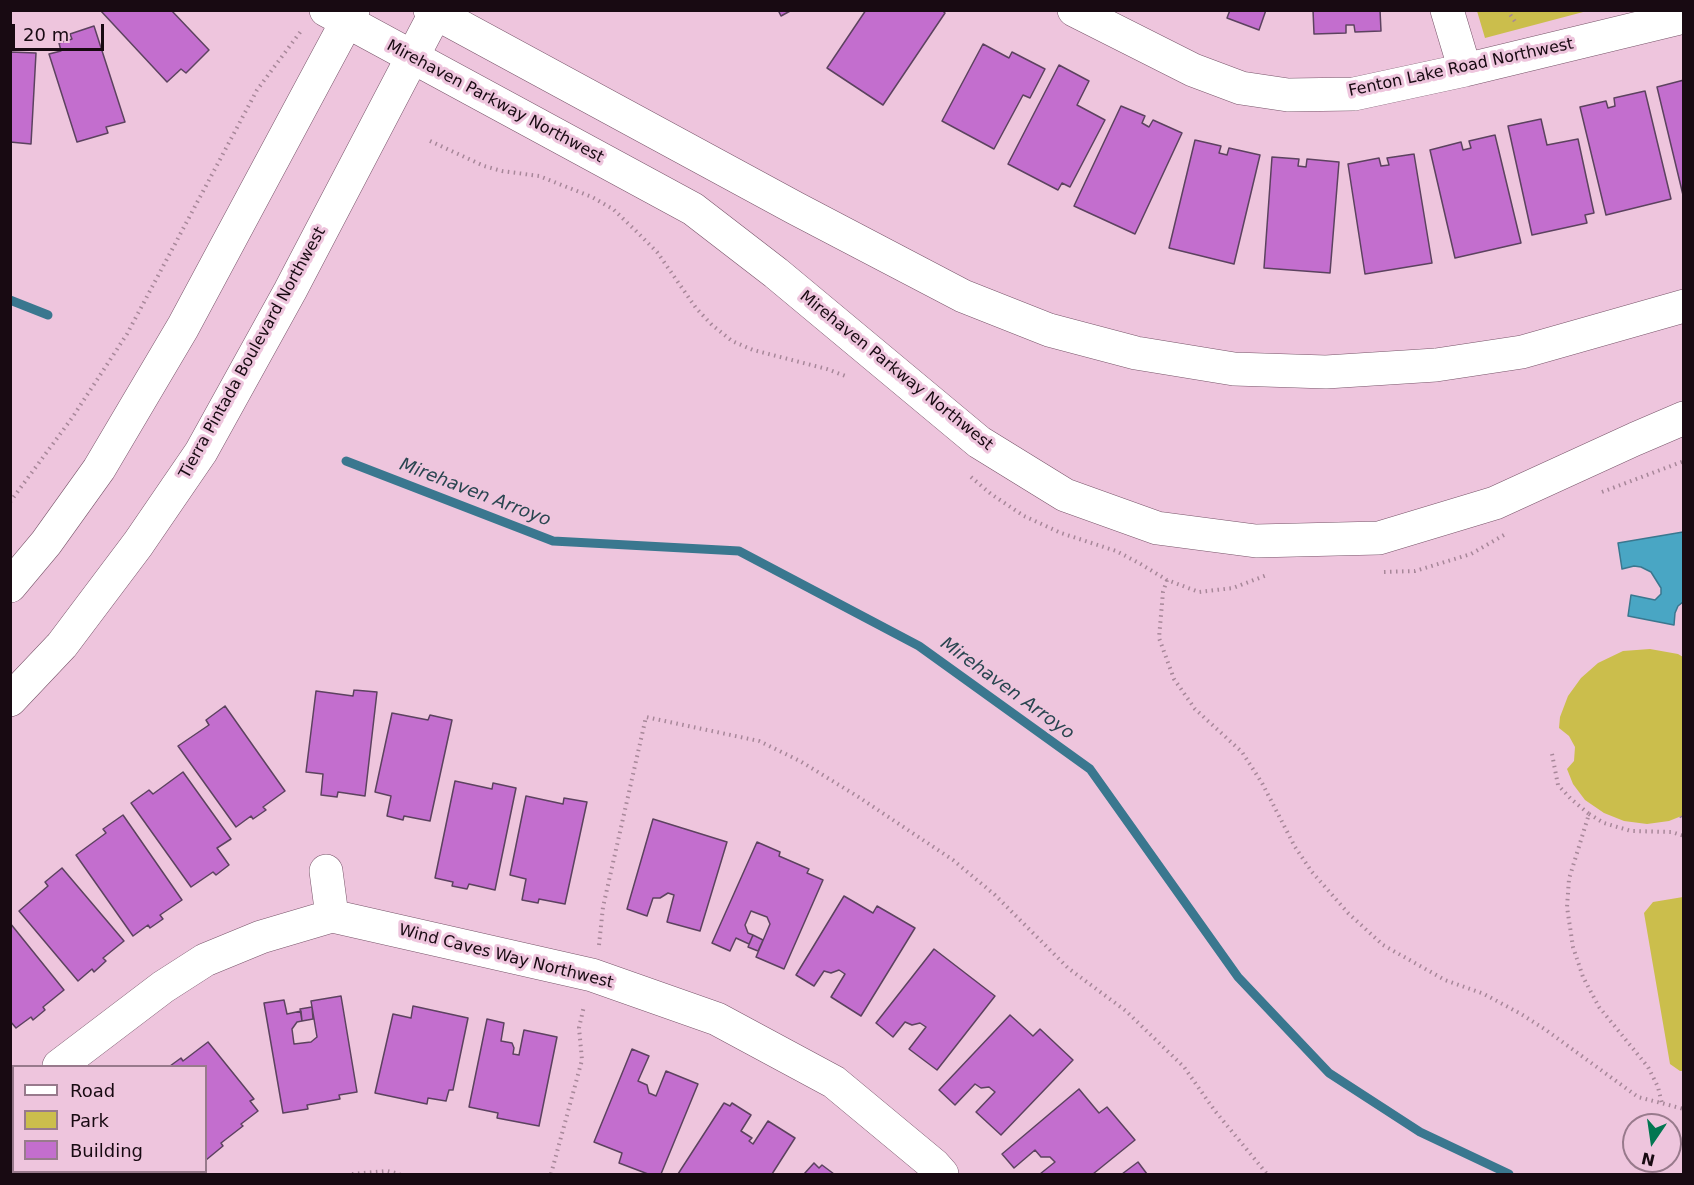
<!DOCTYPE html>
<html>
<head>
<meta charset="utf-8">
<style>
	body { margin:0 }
	#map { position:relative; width:1694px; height:1185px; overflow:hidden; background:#eec5dd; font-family:"DejaVu Sans",sans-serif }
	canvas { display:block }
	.frame { position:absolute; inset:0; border:12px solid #180a12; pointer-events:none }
	.legend { position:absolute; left:12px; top:1065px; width:195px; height:108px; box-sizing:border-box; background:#eec5dd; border:2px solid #987a8c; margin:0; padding:8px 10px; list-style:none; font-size:18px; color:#180a12 }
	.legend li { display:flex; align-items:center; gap:12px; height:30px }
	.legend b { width:30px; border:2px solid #987a8c }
	.north { position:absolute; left:1622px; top:1113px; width:60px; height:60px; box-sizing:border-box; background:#eec5dd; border:2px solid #987a8c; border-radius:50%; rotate:193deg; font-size:16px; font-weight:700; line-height:24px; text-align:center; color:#180a12 }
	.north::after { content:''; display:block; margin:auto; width:21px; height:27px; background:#027651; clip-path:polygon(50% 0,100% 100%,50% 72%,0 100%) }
	.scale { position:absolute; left:12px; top:24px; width:92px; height:27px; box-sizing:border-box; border:3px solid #180a12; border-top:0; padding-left:8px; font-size:18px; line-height:21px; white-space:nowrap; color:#180a12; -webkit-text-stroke:4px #eec5dd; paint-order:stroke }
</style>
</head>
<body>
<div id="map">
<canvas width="1694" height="1185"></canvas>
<div class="frame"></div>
<ul class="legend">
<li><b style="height:8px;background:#fff"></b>Road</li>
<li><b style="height:16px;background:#cbbe4c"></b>Park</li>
<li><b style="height:16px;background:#c36ece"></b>Building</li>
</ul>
<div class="north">N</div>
<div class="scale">20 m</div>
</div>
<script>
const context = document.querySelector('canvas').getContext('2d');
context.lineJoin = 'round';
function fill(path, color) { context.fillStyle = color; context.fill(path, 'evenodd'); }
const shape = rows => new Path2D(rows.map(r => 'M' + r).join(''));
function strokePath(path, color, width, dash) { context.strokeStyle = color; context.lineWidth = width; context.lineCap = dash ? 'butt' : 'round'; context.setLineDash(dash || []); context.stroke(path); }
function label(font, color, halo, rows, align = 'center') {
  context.font = font + ' "DejaVu Sans",sans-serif'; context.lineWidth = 6; context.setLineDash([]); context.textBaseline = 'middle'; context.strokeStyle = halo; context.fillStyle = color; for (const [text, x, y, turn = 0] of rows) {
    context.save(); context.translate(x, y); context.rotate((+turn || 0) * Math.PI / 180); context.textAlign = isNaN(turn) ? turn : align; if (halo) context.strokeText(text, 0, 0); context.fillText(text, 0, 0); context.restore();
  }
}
fill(shape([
	[1477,11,1477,10,1587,11,1485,38],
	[1650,649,1678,654,1683,657,1684,815,1669,821,1647,824,1624,821,1604,813,1585,800,1573,784,1567,769,1574,761,1575,747,1569,736,1559,728,1560,717,1568,696,1581,678,1598,663,1623,651],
	[1683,897,1684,1071,1680,1071,1670,1064,1644,913,1653,902]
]), '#cbbe4c');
const water = shape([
	[1683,532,1683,602,1678,606,1675,613,1674,625,1628,616,1631,595,1655,600,1661,594,1661,588,1651,572,1641,567,1634,566,1622,569,1618,543,1683,532]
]);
fill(water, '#49a6c4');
strokePath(water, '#3a778f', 1.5);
strokePath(shape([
	[10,300,48,315],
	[346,461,553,541,739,551,919,646,1090,769,1238,977,1329,1073,1420,1132,1509,1174]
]), '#3a778f', 9);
const building = shape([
	[100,10,171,10,209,50,186,73,181,69,167,82,100,10],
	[778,10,792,10,781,16,778,10],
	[866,10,942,10,945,13,883,105,827,68,866,10],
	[1230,10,1266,10,1259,30,1227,18,1230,10],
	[1313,10,1380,10,1381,31,1355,32,1354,25,1346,25,1346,33,1314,34,1313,10],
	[94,26,125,122,106,127,108,133,77,142,49,54,61,51,59,43,72,39,70,34,94,26],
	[983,44,1009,58,1012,52,1045,69,1030,98,1023,95,994,149,942,121,983,44],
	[10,52,36,53,31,144,10,142,10,52],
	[1059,65,1089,81,1077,105,1105,120,1070,187,1062,183,1058,190,1008,164,1059,65],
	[1684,80,1684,195,1683,195,1657,87,1684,80],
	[1645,91,1671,199,1606,215,1580,107,1606,101,1608,108,1615,106,1614,98,1645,91],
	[1121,106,1145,116,1142,123,1149,127,1153,120,1182,133,1135,234,1074,206,1121,106],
	[1541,119,1547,145,1578,139,1594,213,1585,215,1587,223,1532,235,1508,126,1541,119],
	[1495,135,1521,243,1455,258,1430,150,1461,142,1463,150,1471,148,1469,141,1495,135],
	[1195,140,1221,146,1219,153,1227,155,1229,148,1260,155,1234,264,1169,248,1195,140],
	[1414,154,1432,263,1365,274,1348,164,1379,158,1381,166,1389,165,1387,158,1414,154],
	[1272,157,1299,159,1298,166,1306,167,1307,159,1339,162,1330,273,1264,268,1272,157],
	[354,690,377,692,365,796,338,792,337,797,321,795,323,774,306,772,316,691,353,696,354,690],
	[225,706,285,791,263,807,266,810,253,819,251,816,236,827,178,746,209,725,206,720,225,706],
	[392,713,428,720,430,715,452,720,430,821,404,816,403,820,387,816,391,796,375,792,392,713],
	[183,772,231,839,217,848,229,865,216,875,213,872,191,887,131,803,149,790,153,794,183,772],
	[455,781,492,789,493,783,516,788,495,890,469,884,467,889,452,886,453,882,435,878,455,781],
	[526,796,563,804,564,798,587,802,565,904,539,899,538,903,522,900,526,879,510,875,526,796],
	[123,815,182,900,160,915,163,919,150,928,148,925,133,936,76,855,106,833,103,829,123,815],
	[653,819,727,842,700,931,667,922,674,895,668,893,660,898,653,898,647,916,627,909,653,819],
	[757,842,780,852,779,856,809,869,807,873,823,880,784,969,756,957,770,924,767,917,751,911,745,925,748,933,753,935,749,944,736,938,730,951,712,943,757,842],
	[62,868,124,941,103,958,106,961,94,972,92,969,78,981,19,911,48,886,45,882,62,868],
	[844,896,873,913,877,906,915,928,861,1016,831,997,845,974,839,970,831,973,824,971,814,986,796,975,844,896],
	[10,923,64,990,43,1007,45,1010,33,1020,31,1017,16,1028,10,1021,10,923],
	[753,935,763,940,758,951,748,947,753,935],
	[934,949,995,996,937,1070,909,1049,926,1027,920,1023,912,1025,905,1022,893,1037,876,1023,934,949],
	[341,996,357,1092,339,1095,340,1099,307,1105,308,1109,283,1113,264,1003,284,1000,287,1014,301,1011,302,1021,297,1022,292,1029,294,1044,311,1042,317,1037,311,1001,341,996],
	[413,1006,468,1018,453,1090,449,1090,446,1101,428,1098,427,1104,375,1093,393,1014,411,1018,413,1006],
	[312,1007,313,1019,302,1021,300,1009,312,1007],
	[1010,1015,1033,1036,1040,1029,1073,1060,1001,1135,976,1112,995,1092,989,1087,981,1088,975,1084,955,1105,939,1090,1010,1015],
	[487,1019,504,1023,501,1041,512,1043,514,1048,513,1054,519,1055,524,1030,557,1037,539,1126,497,1118,498,1113,469,1107,487,1019],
	[208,1042,254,1099,250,1101,258,1111,241,1124,243,1126,221,1143,223,1146,206,1160,206,1066,170,1066,181,1058,183,1061,208,1042],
	[632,1049,649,1056,638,1081,647,1085,649,1093,656,1096,666,1071,698,1084,661,1174,648,1174,619,1163,622,1153,594,1142,632,1049],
	[1079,1089,1099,1113,1107,1107,1135,1140,1093,1174,1040,1174,1055,1162,1050,1157,1041,1157,1035,1150,1014,1168,1002,1154,1079,1089],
	[724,1103,730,1106,732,1103,751,1115,741,1131,752,1138,749,1141,753,1144,768,1121,795,1138,772,1174,678,1174,724,1103],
	[14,1161,14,1172,37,1172,39,1174,10,1174,10,1163,14,1161],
	[1138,1162,1147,1174,1122,1174,1138,1162],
	[814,1163,819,1168,822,1165,834,1174,804,1174,814,1163]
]);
fill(building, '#c36ece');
strokePath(building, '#5c425f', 1.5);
const minor = shape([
	[326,10,693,209,776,273,979,442,1065,495,1157,528,1256,541,1379,538,1495,503,1635,439,1684,418],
	[430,10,795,208,963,296,1049,330,1136,353,1234,369,1326,372,1436,365,1522,352,1684,306],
	[1074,10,1193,70,1241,88,1288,95,1354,94,1465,70,1684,17],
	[1447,10,1465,70],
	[326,871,332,916],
	[59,1066,163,987,205,960,261,937,332,916,592,975,717,1019,834,1082,934,1165,942,1174],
	[10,1102,14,1100],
	[128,1172,129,1174]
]);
const major = shape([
	[10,586,46,543,99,469,183,327,353,10],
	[10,700,62,645,138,544,201,452,290,291,437,10]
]);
strokePath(minor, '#775469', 34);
strokePath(major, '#775469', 34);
strokePath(shape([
	[1507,10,1516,23],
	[430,141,484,166,502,171,539,176,592,197,613,209,636,231,657,252,696,308,712,325,732,341,753,350,827,369,848,377],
	[971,477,991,494,1024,516,1061,533,1116,551,1139,563,1167,580,1199,592,1233,588,1267,575],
	[1602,492,1684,461],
	[10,502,72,418,127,334,257,90,301,31],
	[1384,572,1415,571,1471,554,1504,535],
	[1167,580,1163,592,1159,638,1174,679,1195,709,1242,752,1262,783,1295,847,1312,872,1348,913,1383,945,1445,980,1484,994,1521,1014,1546,1030,1638,1097,1684,1109],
	[1552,754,1558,785,1571,799,1589,814,1569,879,1567,907,1573,947,1583,977,1599,1007,1648,1067,1658,1087,1662,1104],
	[1589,814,1604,823,1631,831,1672,832,1684,836],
	[1681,816,1684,821],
	[599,945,603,907,646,717,759,741,800,761,857,796,953,860,995,895,1068,968,1126,1011,1184,1067,1215,1111,1267,1174],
	[352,1174,387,1171,400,1174],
	[551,1174,582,1060,579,1028,584,1006]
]), '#a78799', 4, [1.5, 4.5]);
strokePath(minor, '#fff', 33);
strokePath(major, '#fff', 33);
label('16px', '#180a12', '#eec5dd', [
	["Fenton Lake Road Northwest",1461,68,-12],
	["Mirehaven Parkway Northwest",495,102,28],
	["Tierra Pintada Boulevard Northwest",253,353,-61],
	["Mirehaven Parkway Northwest",896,371,39],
	["Wind Caves Way Northwest",506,957,14]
]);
label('italic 18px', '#294550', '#eec5dd', [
	["Mirehaven Arroyo",475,493,21],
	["Mirehaven Arroyo",1007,689,36]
]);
</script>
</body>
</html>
